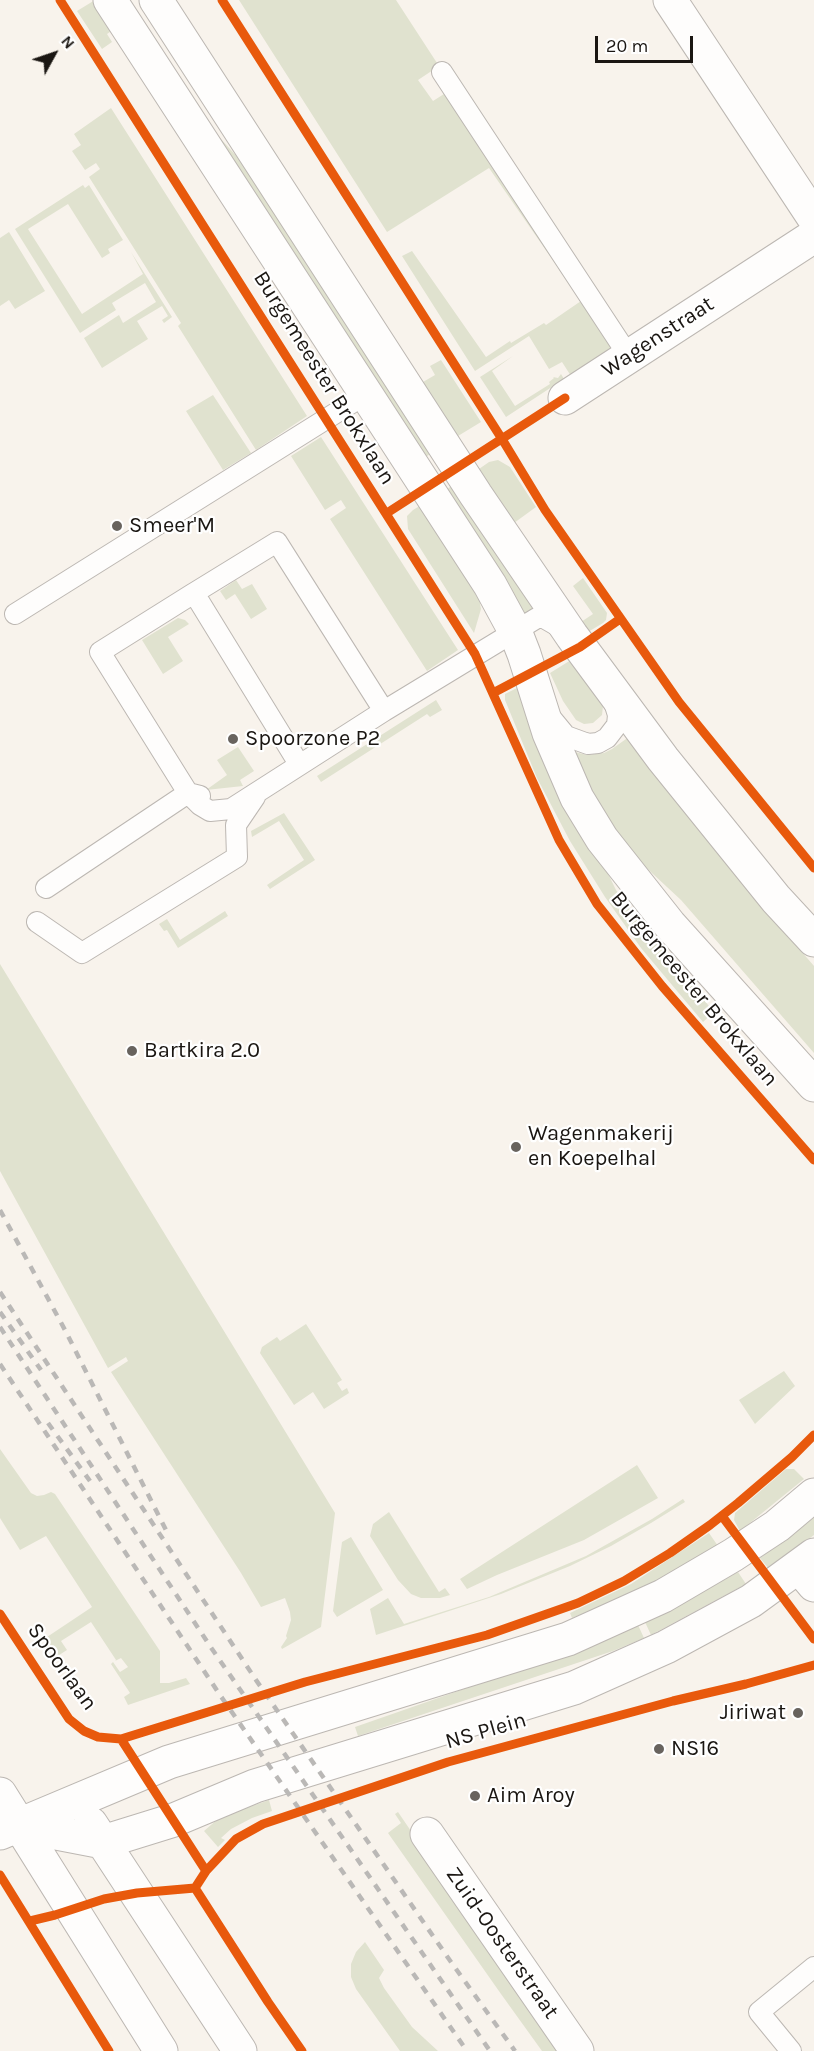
<!DOCTYPE html>
<html>
<head>
<meta charset="utf-8">
<style>
	body { margin:0 }
	#map { position:relative; width:814px; height:2051px; overflow:hidden; background:#f8f3ec; font-family:Karla,sans-serif }
	canvas { display:block }
	.north { position:absolute; left:24px; top:24px; width:60px; height:60px; -webkit-text-stroke:4px #fff; paint-order:stroke; rotate:50deg; font-size:16px; font-weight:700; line-height:24px; text-align:center; color:#1a1612 }
	.north::after { content:''; display:block; margin:auto; width:21px; height:27px; background:#1a1612; clip-path:polygon(50% 0,100% 100%,50% 72%,0 100%) }
	.scale { position:absolute; left:595px; top:36px; width:98px; height:27px; box-sizing:border-box; border:3px solid #1a1612; border-top:0; padding-left:8px; font-size:18px; line-height:21px; white-space:nowrap; color:#1a1612; -webkit-text-stroke:4px #fff; paint-order:stroke }
</style>
</head>
<body>
<div id="map">
<canvas width="814" height="2051"></canvas>
<div class="north">N</div>
<div class="scale">20 m</div>
</div>
<script>
const context = document.querySelector('canvas').getContext('2d');
context.lineJoin = 'round';
function fill(path, color) { context.fillStyle = color; context.fill(path, 'evenodd'); }
const shape = rows => new Path2D(rows.map(r => 'M' + r).join(''));
function strokePath(path, color, width, dash) { context.strokeStyle = color; context.lineWidth = width; context.lineCap = dash ? 'butt' : 'round'; context.setLineDash(dash || []); context.stroke(path); }
function label(font, color, halo, rows, align = 'center') {
  context.font = font + ' Karla,sans-serif'; context.lineWidth = 4.5; context.setLineDash([]); context.textBaseline = 'middle'; context.strokeStyle = halo; context.fillStyle = color; for (const [text, x, y, turn = 0] of rows) {
    context.save(); context.translate(x, y); context.rotate((+turn || 0) * Math.PI / 180); context.textAlign = isNaN(turn) ? turn : align; if (halo) context.strokeText(text, 0, 0); context.fillText(text, 0, 0); context.restore();
  }
}
fill(shape([
	[95,0,119,26,107,34,112,42,102,49,77,11],
	[239,0,396,0,437,63,436,65,439,66,418,80,433,101,444,94,493,165,613,348,571,376,562,362,549,369,529,336,475,371,402,256,412,251,486,357,510,341,511,343,544,323,546,325,581,301,489,168,387,232],
	[111,108,307,416,256,450,178,326,181,323,89,177,100,169,96,163,85,170,72,151,81,145,74,134],
	[220,138,241,161,432,453,417,462,213,143],
	[83,185,85,188,89,185,123,240,108,249,110,253,102,258,68,204,28,229,82,314,143,274,131,252,172,317,164,323,162,320,168,316,162,306,137,321,148,339,102,368,84,338,119,315,123,323,156,302,145,283,112,303,116,310,80,333,15,229],
	[9,232,45,291,15,309,9,300,0,306,0,238],
	[513,356,492,371,515,406,550,384,549,382,554,378,553,377,558,378,561,374,564,379,506,417,480,377],
	[441,360,481,422,458,436,423,382,435,375,430,366],
	[213,395,251,453,223,470,186,411],
	[321,437,458,650,427,671,330,519,346,508,341,500,325,510,291,456],
	[498,460,510,467,536,507,514,523,479,469,489,462],
	[453,485,535,610,523,615,505,578,495,562,438,495],
	[423,504,478,592,481,609,474,633,408,529,407,516,413,510],
	[583,578,607,613,606,620,603,623,588,632,581,622,593,614,573,586],
	[236,580,242,589,252,584,267,609,251,619,235,594,226,600,220,591],
	[178,618,185,620,189,624,168,637,183,661,163,674,142,640],
	[571,660,603,706,602,715,593,723,584,724,576,720,563,701,550,673],
	[517,688,616,890,641,925,714,1012,703,1022,641,948,605,897,570,841,537,778,505,700,505,694],
	[436,700,442,710,430,717,427,714,321,782,317,776],
	[626,739,629,739,757,900,814,966,814,1053,681,900,625,848,567,752,571,751,587,755,604,753,612,749],
	[238,747,254,771,240,780,243,786,206,790,227,775,217,760],
	[284,813,315,860,270,889,267,885,304,860,279,821,252,837,251,831],
	[225,911,228,916,178,948,167,930,164,931,159,924,167,919,180,940],
	[0,964,335,1513,321,1627,282,1649,281,1647,287,1638,286,1636,291,1620,290,1612,285,1598,261,1607,241,1573,111,1372,128,1361,126,1357,108,1368,0,1171],
	[306,1324,342,1380,337,1383,342,1391,347,1388,349,1393,324,1409,313,1392,294,1405,260,1353,262,1347,277,1337,280,1341],
	[784,1371,795,1386,755,1424,739,1400],
	[0,1449,31,1493,37,1496,44,1495,51,1492,55,1494,160,1651,160,1683,169,1683,186,1678,190,1684,128,1705,124,1697,130,1693,111,1664,113,1662,120,1672,128,1667,121,1658,115,1661,116,1660,91,1622,61,1641,67,1650,56,1657,44,1639,92,1607,46,1536,20,1550,0,1518],
	[637,1465,658,1498,584,1540,497,1575,467,1589,460,1579],
	[786,1469,794,1469,804,1479,740,1531,734,1520,735,1513],
	[683,1499,685,1502,651,1523,611,1546,570,1566,501,1594,376,1635,370,1609,388,1598,404,1624,489,1597,586,1556,652,1519],
	[389,1512,439,1592,445,1588,450,1595,440,1598,421,1598,411,1594,398,1580,370,1536,373,1524],
	[814,1517,814,1535,769,1569,760,1558],
	[709,1533,718,1546,647,1588,572,1618,570,1613,631,1584],
	[351,1537,383,1590,337,1617,333,1611,342,1542],
	[738,1572,746,1584,651,1635,645,1622,678,1606],
	[638,1625,644,1638,613,1651,358,1736,355,1727,550,1659],
	[269,1800,272,1811,252,1818,231,1829,221,1838,225,1840,218,1847,204,1831,219,1818],
	[398,1812,428,1856,566,2051,542,2051,501,1994,388,1833,401,1823,395,1814],
	[365,1942,384,1970,379,1978,384,1988,412,2027,438,2051,400,2051,356,1989,351,1977,351,1964,356,1952]
]), '#e0e2cf');
const service = shape([
	[442,72,628,355],
	[194,593,277,542,384,711],
	[15,614,366,394],
	[552,719,566,736,588,744,598,743,607,738,617,725,618,715,613,699],
	[299,764,194,593,100,652,188,793,200,805,210,811,231,809,384,711,537,618,544,618,563,629],
	[46,888,188,793,200,796],
	[37,922,82,953,237,857,236,825,255,797],
	[791,2051,759,2012,814,1967]
]);
const minor = shape([
	[670,0,814,218],
	[565,398,814,236],
	[799,1567,814,1585],
	[427,1834,577,2051]
]);
const tertiary = shape([
	[110,0,490,585,515,631,524,654,549,733,577,798,602,839,670,925,814,1085],
	[156,0,476,495,572,636,663,759,776,899,814,940],
	[0,1794,161,2051],
	[91,1824,240,2051],
	[20,1826,103,1842,174,1820,255,1786,574,1688,666,1647,751,1601,814,1555],
	[0,1833,169,1762,568,1639,663,1596,733,1555,777,1526,814,1495]
]);
strokePath(service, '#bcb7b2', 22);
strokePath(minor, '#bcb7b2', 35);
strokePath(tertiary, '#bcb7b2', 35);
strokePath(service, '#fefdfc', 20);
strokePath(minor, '#fefdfc', 33);
strokePath(tertiary, '#fefdfc', 33);
strokePath(shape([
	[0,1210,65,1330,169,1536],
	[0,1292,256,1680,451,1962,515,2051],
	[0,1312,41,1370],
	[0,1327,212,1649,490,2051],
	[0,1364,220,1695,467,2051],
	[48,1423,90,1481]
]), '#bab8b6', 4.5, [8, 8]);
strokePath(shape([
	[60,0,475,654,559,840,597,904,662,986,814,1160],
	[222,0,502,439,545,510,679,702,814,868],
	[387,513,565,398],
	[493,693,580,647,620,619],
	[722,1516,814,1639],
	[0,1614,69,1719,84,1731,98,1737,121,1739,305,1682,487,1635,578,1603,624,1581,670,1553,710,1525,738,1503,792,1457,814,1435],
	[121,1739,206,1871],
	[0,1875,109,2051],
	[195,1888,206,1871,236,1839,263,1824,448,1762,673,1701,746,1684,814,1665],
	[195,1888,268,2002,302,2051],
	[30,1921,55,1915,104,1899,137,1893,195,1888]
]), '#e8590c', 9);
for (const [x, y, r, color] of [
	[117,526,6,"#68635e"],
	[233,739,6,"#68635e"],
	[132,1051,6,"#68635e"],
	[516,1147,6,"#68635e"],
	[798,1713,6,"#68635e"],
	[659,1749,6,"#68635e"],
	[475,1796,6,"#68635e"]
]) { const dot = new Path2D(); dot.arc(x, y, r, 0, 2 * Math.PI); context.fillStyle = color; context.fill(dot); strokePath(dot, '#fff', 2); }
label('22px', '#1a1612', '#fff', [
	["Wagenstraat",658,337,-33],
	["Burgemeester Brokxlaan",324,378,58],
	["Burgemeester Brokxlaan",694,989,50],
	["Spoorlaan",62,1667,54],
	["NS Plein",486,1731,-16],
	["Zuid-Oosterstraat",502,1943,55]
]);
label('22px', '#1a1612', '#fff', [
	["Smeer'M",129,526],
	["Spoorzone P2",245,739],
	["Bartkira 2.0",144,1051],
	["Wagenmakerij",528,1134],
	["en Koepelhal",528,1159],
	["Jiriwat",786,1713,"right"],
	["NS16",671,1749],
	["Aim Aroy",487,1796]
], 'left');
</script>
</body>
</html>
